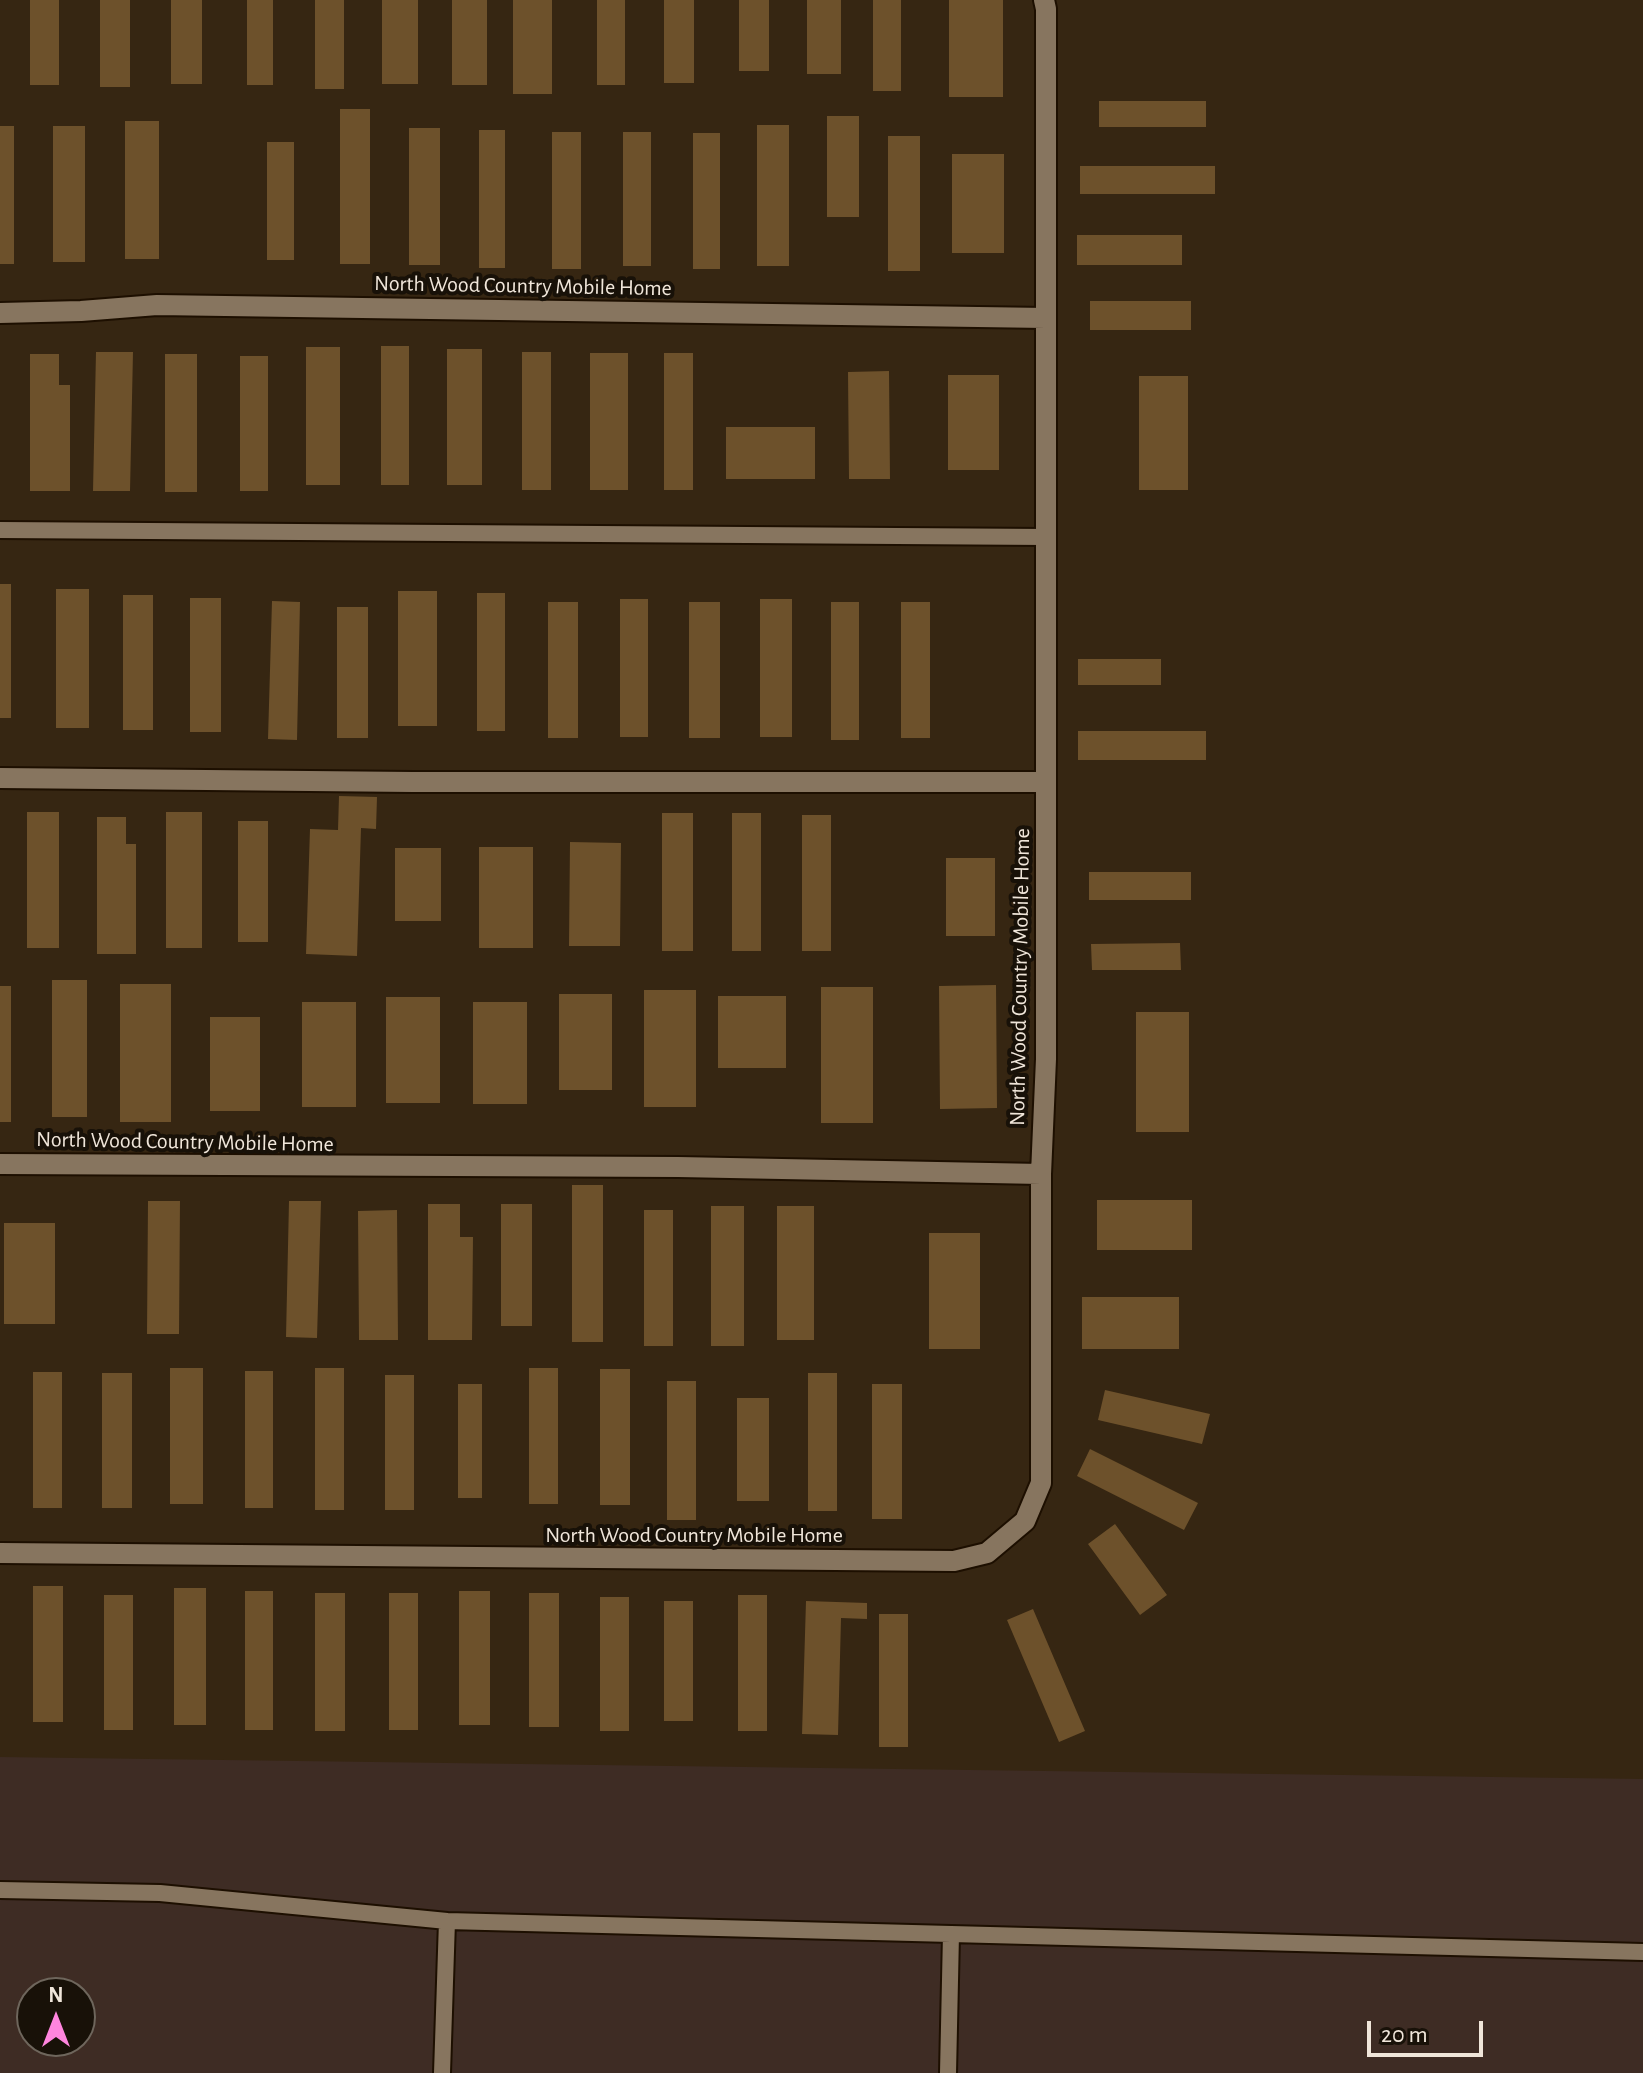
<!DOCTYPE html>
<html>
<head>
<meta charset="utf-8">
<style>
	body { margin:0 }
	#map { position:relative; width:1643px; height:2073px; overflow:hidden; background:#362612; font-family:"Alegreya Sans",sans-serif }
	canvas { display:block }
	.north { position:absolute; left:16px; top:1977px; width:80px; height:80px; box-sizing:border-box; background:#181108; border:2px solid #6e665c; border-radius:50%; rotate:0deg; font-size:22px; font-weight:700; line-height:32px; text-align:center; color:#f0e6da }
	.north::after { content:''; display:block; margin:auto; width:28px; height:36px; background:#ff85de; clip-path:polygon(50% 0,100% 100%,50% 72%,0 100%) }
	.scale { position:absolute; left:1367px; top:2021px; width:116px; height:36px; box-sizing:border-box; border:4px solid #f0e6da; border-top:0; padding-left:10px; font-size:24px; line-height:28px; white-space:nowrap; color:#f0e6da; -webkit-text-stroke:6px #181108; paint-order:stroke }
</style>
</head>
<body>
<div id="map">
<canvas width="1643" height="2073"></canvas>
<div class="north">N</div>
<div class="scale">20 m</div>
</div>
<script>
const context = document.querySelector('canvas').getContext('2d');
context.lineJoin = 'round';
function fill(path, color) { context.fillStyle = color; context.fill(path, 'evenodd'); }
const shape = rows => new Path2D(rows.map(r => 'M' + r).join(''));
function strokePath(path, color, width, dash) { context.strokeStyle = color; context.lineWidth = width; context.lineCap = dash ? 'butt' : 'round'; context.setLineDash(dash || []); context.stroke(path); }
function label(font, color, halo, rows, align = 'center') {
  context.font = font + ' "Alegreya Sans",sans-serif'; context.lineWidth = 8; context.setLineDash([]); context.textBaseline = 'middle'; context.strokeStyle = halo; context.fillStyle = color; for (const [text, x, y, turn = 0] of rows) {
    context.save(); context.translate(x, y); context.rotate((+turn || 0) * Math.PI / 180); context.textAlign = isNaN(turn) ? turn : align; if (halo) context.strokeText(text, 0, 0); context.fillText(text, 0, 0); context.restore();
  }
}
fill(shape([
	[0,1757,1643,1779,1643,2073,0,2073],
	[32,1993,80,1993,80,2041,32,2041]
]), '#3e2c24');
fill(shape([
	[30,0,59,0,59,85,30,85],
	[100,0,130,0,130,87,100,87],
	[171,0,202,0,202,84,171,84],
	[247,0,273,0,273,85,247,85],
	[315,0,344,0,344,89,315,89],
	[382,0,418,0,418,84,382,84],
	[452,0,487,0,487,85,452,85],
	[513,0,552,0,552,94,513,94],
	[597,0,625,0,625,85,597,85],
	[664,0,694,0,694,83,664,83],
	[739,0,769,0,769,71,739,71],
	[807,0,841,0,841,74,807,74],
	[873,0,901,0,901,91,873,91],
	[949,0,1003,0,1003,97,949,97],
	[1099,101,1206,101,1206,127,1099,127],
	[340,109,370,109,370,264,340,264],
	[827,116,859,116,859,217,827,217],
	[125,121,159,121,159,259,125,259],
	[757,125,789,125,789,266,757,266],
	[0,126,14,126,14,264,0,264],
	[53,126,85,126,85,262,53,262],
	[409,128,440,128,440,265,409,265],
	[479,130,505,130,505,268,479,268],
	[552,132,581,132,581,269,552,269],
	[623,132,651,132,651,266,623,266],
	[693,133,720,133,720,269,693,269],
	[888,136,920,136,920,271,888,271],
	[267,142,294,142,294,260,267,260],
	[952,154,1004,154,1004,253,952,253],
	[1080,166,1215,166,1215,194,1080,194],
	[1077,235,1182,235,1182,265,1077,265],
	[1090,301,1191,301,1191,330,1090,330],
	[381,346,409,346,409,485,381,485],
	[306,347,340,347,340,485,306,485],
	[447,349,482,349,482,485,447,485],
	[96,352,133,352,130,491,93,491],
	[522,352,551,352,551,490,522,490],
	[590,353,628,353,628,490,590,490],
	[664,353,693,353,693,490,664,490],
	[30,354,59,354,59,385,70,385,70,491,30,491],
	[165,354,197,354,197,492,165,492],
	[240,356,268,356,268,491,240,491],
	[889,371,890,479,849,479,848,372],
	[948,375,999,375,999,470,948,470],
	[1139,376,1188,376,1188,490,1139,490],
	[726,427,815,427,815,479,726,479],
	[0,584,11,584,11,718,0,718],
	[56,589,89,589,89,728,56,728],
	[398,591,437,591,437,726,398,726],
	[477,593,505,593,505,731,477,731],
	[123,595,153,595,153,730,123,730],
	[190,598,221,598,221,732,190,732],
	[620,599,648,599,648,737,620,737],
	[760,599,792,599,792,737,760,737],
	[272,601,300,602,297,740,268,739],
	[548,602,578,602,578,738,548,738],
	[689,602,720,602,720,738,689,738],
	[831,602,859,602,859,740,831,740],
	[901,602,930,602,930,738,901,738],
	[337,607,368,607,368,738,337,738],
	[1078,659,1161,659,1161,685,1078,685],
	[1078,731,1206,731,1206,760,1078,760],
	[339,796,377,797,376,829,361,828,357,956,306,954,310,829,338,830],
	[27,812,59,812,59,948,27,948],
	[166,812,202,812,202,948,166,948],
	[662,813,693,813,693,951,662,951],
	[732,813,761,813,761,951,732,951],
	[802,815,831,815,831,951,802,951],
	[97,817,126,817,126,844,136,844,136,954,97,954],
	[238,821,268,821,268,942,238,942],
	[570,842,621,843,620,946,569,946],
	[479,847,533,847,533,948,479,948],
	[395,848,441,848,441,921,395,921],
	[946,858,995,858,995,936,946,936],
	[1089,872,1191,872,1191,900,1089,900],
	[1180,943,1181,970,1092,970,1091,944],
	[52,980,87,980,87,1117,52,1117],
	[120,984,171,984,171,1122,120,1122],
	[996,985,997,1108,940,1109,939,986],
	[0,986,11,986,11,1122,0,1122],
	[821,987,873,987,873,1123,821,1123],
	[644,990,696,990,696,1107,644,1107],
	[559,994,612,994,612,1090,559,1090],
	[718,996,786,996,786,1068,718,1068],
	[386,997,440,997,440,1103,386,1103],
	[302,1002,356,1002,356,1107,302,1107],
	[473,1002,527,1002,527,1104,473,1104],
	[1136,1012,1189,1012,1189,1132,1136,1132],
	[210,1017,260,1017,260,1111,210,1111],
	[572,1185,603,1185,603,1342,572,1342],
	[1097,1200,1192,1200,1192,1250,1097,1250],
	[148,1201,180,1201,179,1334,147,1334],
	[289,1201,321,1201,317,1338,286,1337],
	[428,1204,460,1204,460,1237,473,1237,472,1340,428,1340],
	[501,1204,532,1204,532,1326,501,1326],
	[711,1206,744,1206,744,1346,711,1346],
	[777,1206,814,1206,814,1340,777,1340],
	[397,1210,398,1340,359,1340,358,1211],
	[644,1210,673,1210,673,1346,644,1346],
	[4,1223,55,1223,55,1324,4,1324],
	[929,1233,980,1233,980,1349,929,1349],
	[1082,1297,1179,1297,1179,1349,1082,1349],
	[170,1368,203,1368,203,1504,170,1504],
	[315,1368,344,1368,344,1510,315,1510],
	[529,1368,558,1368,558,1504,529,1504],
	[600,1369,630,1369,630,1505,600,1505],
	[245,1371,273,1371,273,1508,245,1508],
	[33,1372,62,1372,62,1508,33,1508],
	[102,1373,132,1373,132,1508,102,1508],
	[808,1373,837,1373,837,1511,808,1511],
	[385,1375,414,1375,414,1510,385,1510],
	[667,1381,696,1381,696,1520,667,1520],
	[458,1384,482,1384,482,1498,458,1498],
	[872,1384,902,1384,902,1519,872,1519],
	[1105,1390,1210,1414,1202,1444,1098,1420],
	[737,1398,769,1398,769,1501,737,1501],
	[1090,1449,1198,1503,1184,1530,1077,1476],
	[1115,1524,1167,1595,1140,1615,1088,1544],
	[33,1586,63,1586,63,1722,33,1722],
	[174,1588,206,1588,206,1725,174,1725],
	[245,1591,273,1591,273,1730,245,1730],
	[459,1591,490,1591,490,1725,459,1725],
	[315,1593,345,1593,345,1731,315,1731],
	[389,1593,418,1593,418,1730,389,1730],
	[529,1593,559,1593,559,1727,529,1727],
	[104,1595,133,1595,133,1730,104,1730],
	[738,1595,767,1595,767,1731,738,1731],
	[600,1597,629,1597,629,1731,600,1731],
	[664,1601,693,1601,693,1721,664,1721],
	[806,1601,867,1603,867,1619,841,1618,838,1735,802,1734],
	[1033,1609,1085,1731,1059,1742,1007,1620],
	[879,1614,908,1614,908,1747,879,1747]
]), '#6d512b');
const service = shape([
	[0,530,1046,537],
	[0,1890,160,1893,447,1921],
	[951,1934,1643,1952],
	[442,2073,447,1921,951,1934,948,2073]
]);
const minor = shape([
	[0,313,81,311,157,305,1046,318],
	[0,778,412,782,1046,782],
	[0,1164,678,1167,1041,1174],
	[0,1553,954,1561,987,1553,1025,1521,1041,1483,1041,1174,1046,1059,1046,9,1044,0]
]);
strokePath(service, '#1d0f00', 20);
strokePath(minor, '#1d0f00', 24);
strokePath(service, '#87755f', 16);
strokePath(minor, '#87755f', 20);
label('22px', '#f0e6da', '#181108', [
	["North Wood Country Mobile Home",523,286,1],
	["North Wood Country Mobile Home",1020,977,-89],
	["North Wood Country Mobile Home",185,1142,1],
	["North Wood Country Mobile Home",694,1535]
]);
</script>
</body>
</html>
